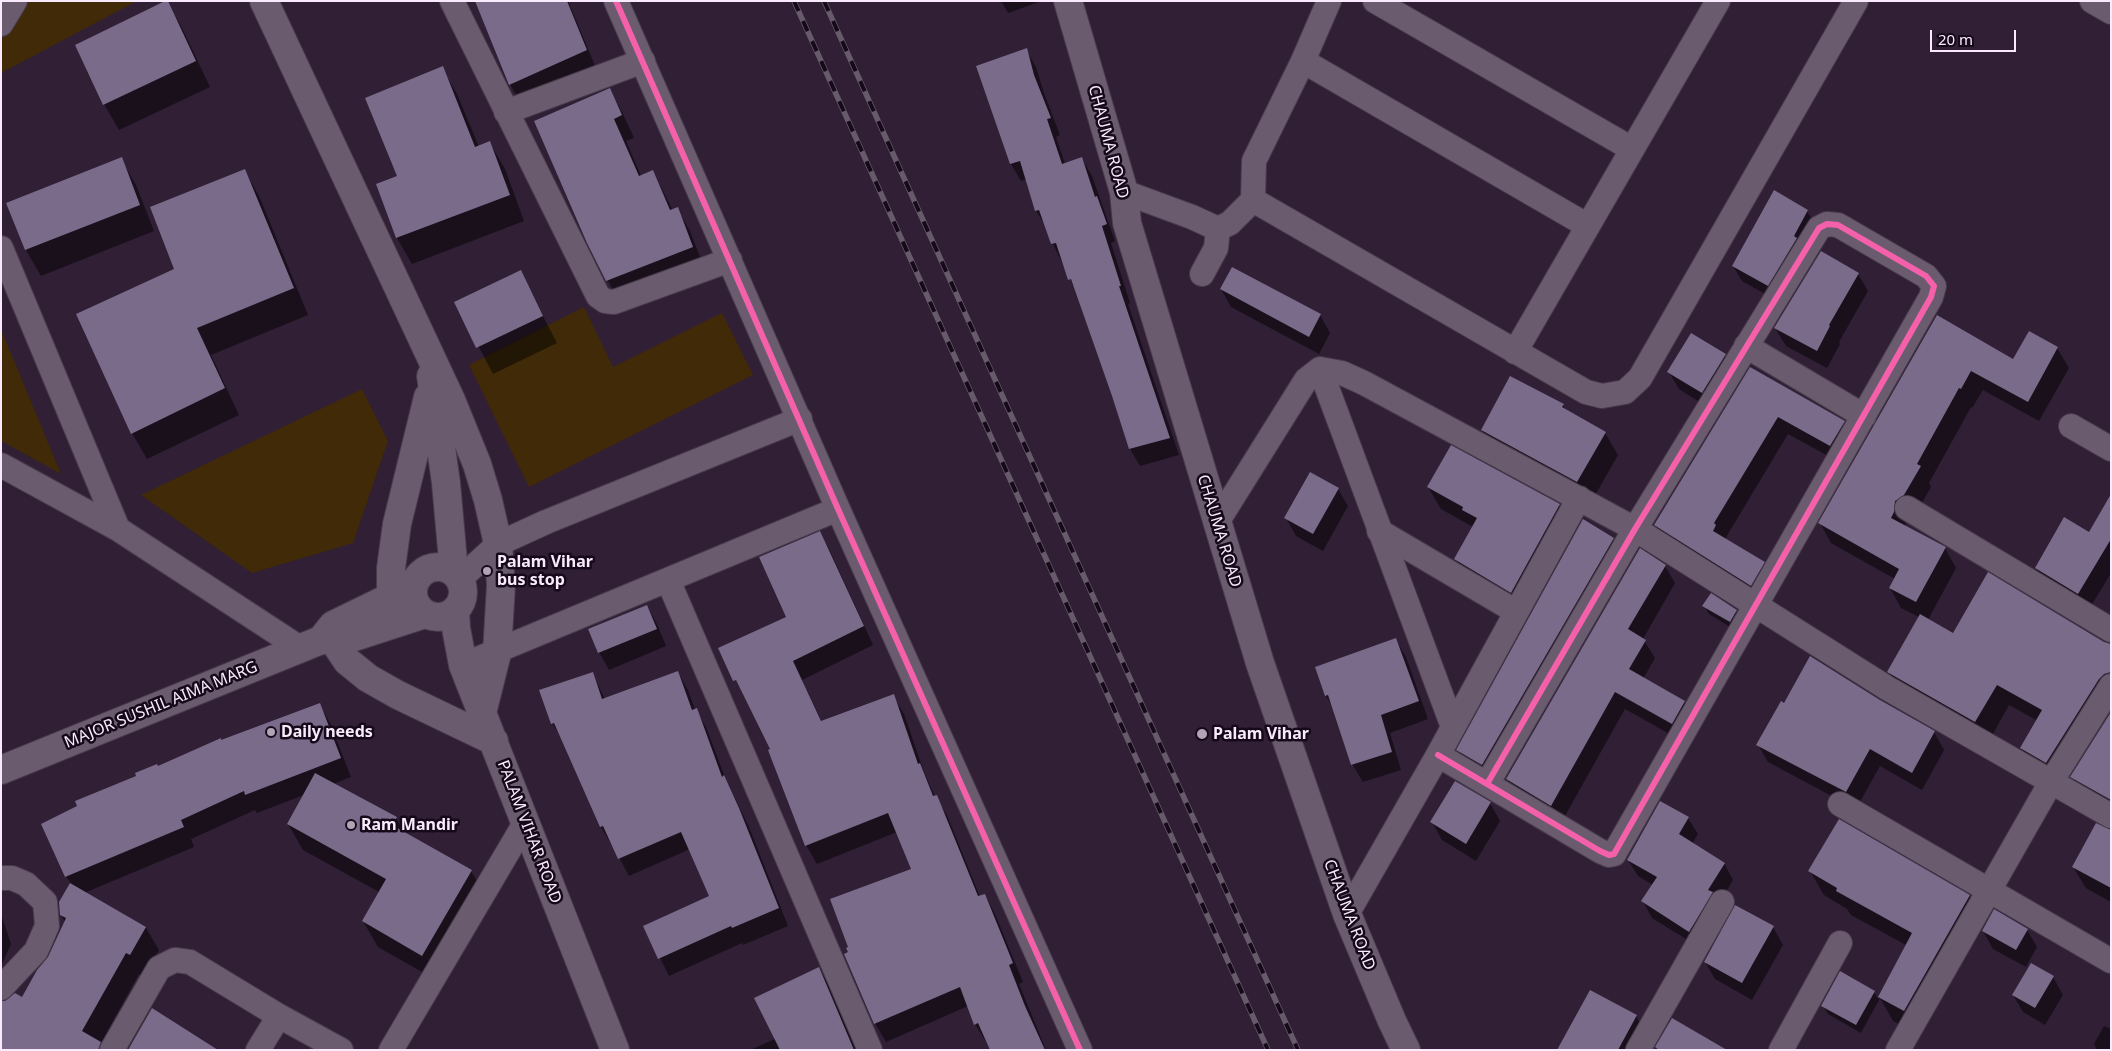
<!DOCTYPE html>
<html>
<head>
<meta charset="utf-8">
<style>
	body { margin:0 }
	#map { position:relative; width:2112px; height:1051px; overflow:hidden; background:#301f35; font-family:"Noto Sans",sans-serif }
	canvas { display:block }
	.frame { position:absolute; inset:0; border:2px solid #f9eafd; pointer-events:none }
	.scale { position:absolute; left:1930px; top:30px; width:86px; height:22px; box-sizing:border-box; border:2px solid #f9eafd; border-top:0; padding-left:6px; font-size:15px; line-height:18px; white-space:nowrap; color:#f9eafd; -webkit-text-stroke:4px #160919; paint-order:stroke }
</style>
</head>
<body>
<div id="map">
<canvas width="2112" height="1051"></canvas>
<div class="frame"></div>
<div class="scale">20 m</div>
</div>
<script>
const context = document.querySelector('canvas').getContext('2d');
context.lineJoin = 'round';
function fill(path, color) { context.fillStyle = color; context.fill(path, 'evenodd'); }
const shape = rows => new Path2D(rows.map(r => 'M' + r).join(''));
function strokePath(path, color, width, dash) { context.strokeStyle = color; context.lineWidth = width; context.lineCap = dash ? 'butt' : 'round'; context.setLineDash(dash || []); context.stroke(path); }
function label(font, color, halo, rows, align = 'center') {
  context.font = font + ' "Noto Sans",sans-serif'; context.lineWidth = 5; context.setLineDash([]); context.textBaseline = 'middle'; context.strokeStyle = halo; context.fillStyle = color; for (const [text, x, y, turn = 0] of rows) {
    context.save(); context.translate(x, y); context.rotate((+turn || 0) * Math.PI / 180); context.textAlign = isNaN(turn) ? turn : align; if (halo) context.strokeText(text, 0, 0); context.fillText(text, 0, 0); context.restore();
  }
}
fill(shape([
	[21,1,137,1,1,73,1,36],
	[584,307,613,367,722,313,753,375,529,487,469,365],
	[1,329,61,474,1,441],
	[362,389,388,441,353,543,252,573,141,495]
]), '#402a08');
fill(shape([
	[479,1,568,1,596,68,520,102,510,84],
	[1001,1,1042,1,1008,13],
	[167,2,182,28,210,87,119,130,104,104],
	[1026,50,1036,67,1044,93,1060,135,1056,137,1065,164,1082,159,1092,176,1115,241,1111,243,1130,303,1128,304,1179,455,1140,466,1130,449,1077,293,1053,244,1047,228,1036,211,1026,179,1021,181,1011,164,977,67],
	[442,68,457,94,479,147,490,143,505,169,524,221,412,264,397,238,399,177],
	[610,90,622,112,634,138,626,141,641,176,653,171,673,211,677,209,690,231,705,270,620,303,588,243],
	[121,159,136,185,154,231,41,276,26,250],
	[244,170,259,196,308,315,211,355,239,415,147,459,132,433,176,270],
	[1807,211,1816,226,1776,300,1742,281,1733,266],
	[520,272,557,343,493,374,456,303],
	[1858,274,1868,291,1839,342,1840,344,1827,368,1786,346,1775,328],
	[1221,289,1320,315,1330,333,1319,354,1231,307],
	[1937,317,2014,360,2057,348,2069,368,2039,421,1983,390,1972,408,1971,407,1929,483,1931,487,1915,515,1906,521,1905,527,1945,548,1956,568,1928,620,1954,635,2111,643,2111,701,2059,784,2034,770,2022,748,2038,721,2009,705,1988,743,1901,694,1889,672,1919,617,1901,608,1890,588,1895,579,1831,543,1820,523],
	[1725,355,1735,372,1712,410,1679,389,1669,372],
	[1750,369,1844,422,1854,439,1841,463,1788,434,1725,539,1764,562,1774,580,1761,603,1665,542,1655,525],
	[1563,405,1566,411,1605,433,1618,455,1590,504,1495,453,1482,430],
	[1428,487,1559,505,1572,527,1524,614,1469,582,1456,559,1473,527,1441,509],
	[1338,489,1348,506,1323,551,1296,536,1286,518],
	[2111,496,2111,573,2088,611,2046,586,2036,568,2090,533],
	[820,533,830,551,873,645,802,680,822,722,893,696,904,714,924,772,935,797,947,815,980,897,985,895,995,914,1023,982,1019,984,1046,1050,991,1050,975,1024,968,1006,886,1042,875,1023,850,953,912,869,897,832,817,864,806,845,772,750,720,649,787,617],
	[1613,539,1623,556,1492,782,1468,768,1458,750],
	[1665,566,1675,583,1643,639,1655,658,1643,679,1684,702,1695,719,1682,741,1625,709,1561,823,1517,797,1507,779],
	[647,606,657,624,666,646,609,670,599,652],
	[1704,606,1736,611,1741,619,1735,630,1709,614],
	[1396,640,1406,657,1428,719,1390,733,1401,770,1363,782,1352,764,1334,709,1326,696,1317,667],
	[592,673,605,699,678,673,688,690,695,710,696,710,706,727,726,780,749,827,788,926,743,945,742,943,669,976,645,927,711,897,690,849,629,876,612,844,611,844,601,827,563,741,552,723],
	[1880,701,1934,732,1944,750,1922,790,1880,766,1856,809,1768,762,1758,745,1785,704],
	[319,704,330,723,351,777,333,784,396,818,404,833,471,871,486,897,438,981,378,947,363,921,379,892,303,850,288,824,304,795,257,813,255,810,191,839,194,847,84,893,146,928,159,950,143,977,139,974,97,1050,22,999,50,958,65,922,61,915,71,884,66,876,158,767],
	[2111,715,2111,814,2084,799,2072,777],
	[1456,783,1490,803,1500,821,1476,861,1442,840,1432,822],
	[1688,818,1698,834,1692,844,1724,863,1733,880,1718,905,1699,947,1652,918,1643,901,1653,885,1638,876,1628,860],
	[1839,821,1969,896,1983,920,1918,1034,1893,1021,1880,998,1861,1033,1828,1014,1823,1006,1874,992,1878,999,1906,945,1851,915,1847,909,1824,895,1810,871],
	[2111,831,2111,902,2086,888,2073,867],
	[1,914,11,944,1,966],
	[1773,927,1783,945,1752,1000,1715,979,1705,962],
	[2027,930,2037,947,2026,967,1993,949,1983,931],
	[819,968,829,986,856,1050,750,1050,775,1039],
	[2053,977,2063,995,2045,1025,2023,1012,2013,995],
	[1636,1016,1646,1034,1638,1050,1576,1050],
	[2104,1026,2111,1029,2111,1050,2097,1050,2094,1044]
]), '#0007');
fill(shape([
	[165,1,168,1,196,61,103,105,75,45],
	[475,1,567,1,587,50,509,85],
	[1027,48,1034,75,1051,118,1047,119,1062,164,1082,157,1095,197,1097,196,1107,224,1102,226,1121,286,1119,286,1170,438,1129,449,1112,396,1071,279,1068,280,1056,243,1051,244,1039,210,1035,211,1020,161,1010,164,976,66],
	[443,66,475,147,490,141,510,195,396,238,376,184,397,176,365,98],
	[610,88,622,115,614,119,639,176,653,170,670,210,678,207,693,247,606,281,587,243,534,121],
	[122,157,140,205,25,250,6,203],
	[245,169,294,288,197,328,225,388,131,434,76,314,174,269,150,207],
	[1774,190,1808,210,1794,236,1797,238,1768,286,1732,266],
	[1821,251,1859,273,1829,325,1830,326,1817,351,1774,328],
	[1232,267,1321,314,1309,337,1220,289],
	[521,270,543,316,476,348,454,302],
	[1937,315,2013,359,2029,331,2058,347,2028,402,1971,371,1961,389,1959,388,1917,464,1921,466,1904,495,1895,501,1894,512,1891,518,1946,547,1916,602,1889,588,1899,569,1818,523],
	[1691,333,1726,354,1702,393,1667,372],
	[1750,367,1845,421,1830,446,1778,417,1714,523,1716,525,1713,531,1765,562,1751,586,1654,525],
	[1510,376,1564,404,1562,407,1606,432,1577,482,1481,430],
	[1451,445,1560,504,1511,593,1454,559,1477,518,1462,510,1463,507,1427,487],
	[1310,472,1339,488,1313,534,1284,518],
	[2111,494,2111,539,2078,594,2035,568,2064,517,2089,532],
	[1583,519,1614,538,1482,765,1456,750],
	[820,531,864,626,793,661,821,721,894,694,918,764,920,763,933,796,937,795,978,896,985,894,1013,963,1009,965,1025,1006,1045,1050,990,1050,978,1023,974,1025,960,987,874,1024,844,954,848,952,846,948,848,947,830,899,911,869,888,813,805,846,768,750,770,749,736,680,733,681,718,648,786,617,759,557],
	[1640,548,1666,565,1628,629,1646,640,1629,669,1685,701,1672,724,1615,692,1551,806,1506,779],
	[1988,572,2104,642,2111,644,2111,672,2104,674,2099,679,2046,763,2020,748,2042,710,1997,685,1975,722,1887,672,1920,614,1953,633],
	[1711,593,1737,610,1730,622,1702,606],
	[647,605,657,629,598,653,588,629],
	[1396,638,1419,701,1381,715,1392,752,1351,765,1328,695,1325,696,1315,667],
	[1810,656,1880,700,1935,731,1912,773,1870,749,1846,792,1756,745,1781,701,1784,703],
	[678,671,692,710,697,708,722,777,724,775,739,808,779,908,732,928,731,926,658,959,643,926,709,896,681,832,618,859,603,826,600,827,554,723,551,724,539,690,593,672,602,699],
	[320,703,341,758,245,795,244,791,181,820,184,827,65,877,41,824,77,806,75,801,136,776,135,773,157,764,158,766,221,738,221,740],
	[2111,712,2111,800,2070,777],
	[315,773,397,817,392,825,472,870,422,956,362,921,386,879,287,824],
	[1455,781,1491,802,1466,844,1430,822],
	[1660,801,1689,817,1679,834,1725,863,1708,890,1713,892,1689,932,1641,901,1657,877,1627,860],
	[1839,819,1970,895,1904,1011,1878,997,1912,933,1836,891,1837,888,1808,871],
	[2096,823,2111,830,2111,888,2072,867],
	[70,883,146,927,130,955,126,953,82,1031,101,1042,98,1050,1,1050,1,1001,5,1001,15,993,22,997,37,970,48,957,66,918,60,915,59,902],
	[1735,905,1774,926,1742,983,1704,962],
	[1994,909,2028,929,2016,950,1982,931],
	[2031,963,2054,976,2035,1008,2012,995],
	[819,967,854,1050,780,1050,754,998],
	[1840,971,1875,991,1856,1025,1821,1006],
	[1590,990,1637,1015,1618,1050,1557,1050],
	[152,1008,218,1050,128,1050],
	[1672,1018,1727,1050,1659,1050,1655,1047]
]), '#7a6b8b');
const minor = shape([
	[452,1,598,296,605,301,614,302,730,260],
	[616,1,838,509,1080,1050],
	[1375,1,1632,149],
	[2092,1,2111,12],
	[1,24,15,1],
	[1303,61,1588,226],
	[506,112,643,61],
	[1124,192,1192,217,1218,229],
	[1253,200,1586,392,1602,396,1625,392,1640,378,1856,1],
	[1218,229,1230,223,1253,200,1254,161,1303,61,1329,1],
	[1,248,118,529],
	[1202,274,1216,248,1218,229],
	[1746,346,1864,416],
	[1515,352,1718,1],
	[1320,369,1453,727],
	[2071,426,2111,449],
	[1,465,118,529,300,648],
	[1907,508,2111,630],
	[1216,524,1306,380,1320,369,1342,373,1364,383,1635,529,1887,688,2111,816],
	[1379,531,1515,611],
	[460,579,498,544,546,522,800,419],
	[668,580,870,1050],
	[463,665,838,509],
	[1438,755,1600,851,1609,855,1614,854,1931,297,1934,286,1926,276,1838,225,1827,224,1819,228,1635,529,1487,784],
	[1840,804,2111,961],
	[1,878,12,878,26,884,45,902,47,926,36,951,1,988],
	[1347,914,1438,755,1579,498],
	[112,1050,159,968,175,960,190,962,279,1016,341,1050],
	[258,1050,279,1016],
	[391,1050,525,823],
	[1638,1050,1722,902],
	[1781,1050,1840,943],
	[1898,1050,2051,782,2111,686]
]);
const tertiary = shape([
	[264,1,451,400,477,464,488,500,498,544,501,585,497,653,482,713],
	[1068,1,1124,192,1127,223,1260,663,1347,914,1392,1021,1406,1050],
	[431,376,446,483,454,572],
	'413 592a25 25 0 1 1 50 0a25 25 0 1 1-50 0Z',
	[391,597,391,568,397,524,428,397],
	[455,611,456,628,463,665,615,1050],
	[321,640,333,625,407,589],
	[333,640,347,661,368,678,398,695,494,741],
	[1,770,321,640,342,641,425,614]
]);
strokePath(minor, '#493b4c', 26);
strokePath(tertiary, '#493b4c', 30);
strokePath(minor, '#6a5c6e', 24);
strokePath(tertiary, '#6a5c6e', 28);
const rail = shape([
	[794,1,1268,1050],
	[824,1,1298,1050]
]);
strokePath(rail, '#675a6b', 5.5);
strokePath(rail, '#160919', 4, [11]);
strokePath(shape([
	[616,1,838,509,1080,1050],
	[1438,755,1600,851,1609,855,1614,854,1931,297,1934,286,1926,276,1838,225,1827,224,1819,228,1635,529,1487,784]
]), '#f560ab', 6);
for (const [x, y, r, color] of [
	[487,571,5,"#b3a3b7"],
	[271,732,5,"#b3a3b7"],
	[1202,734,6,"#b3a3b7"],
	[351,825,5,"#b3a3b7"]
]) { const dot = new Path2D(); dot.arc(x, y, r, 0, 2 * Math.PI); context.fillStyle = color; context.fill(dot); strokePath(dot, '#160919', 2); }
label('16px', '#f9eafd', '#160919', [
	["CHAUMA ROAD",1108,142,75],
	["CHAUMA ROAD",1219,531,73],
	["MAJOR SUSHIL AIMA MARG",161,705,-22],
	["PALAM VIHAR ROAD",529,832,69],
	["CHAUMA ROAD",1349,915,69]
]);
label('bold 16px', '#f9eafd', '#160919', [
	["Palam Vihar",497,562],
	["bus stop",497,580],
	["Daily needs",281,732],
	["Palam Vihar",1213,734],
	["Ram Mandir",361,825]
], 'left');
</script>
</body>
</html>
